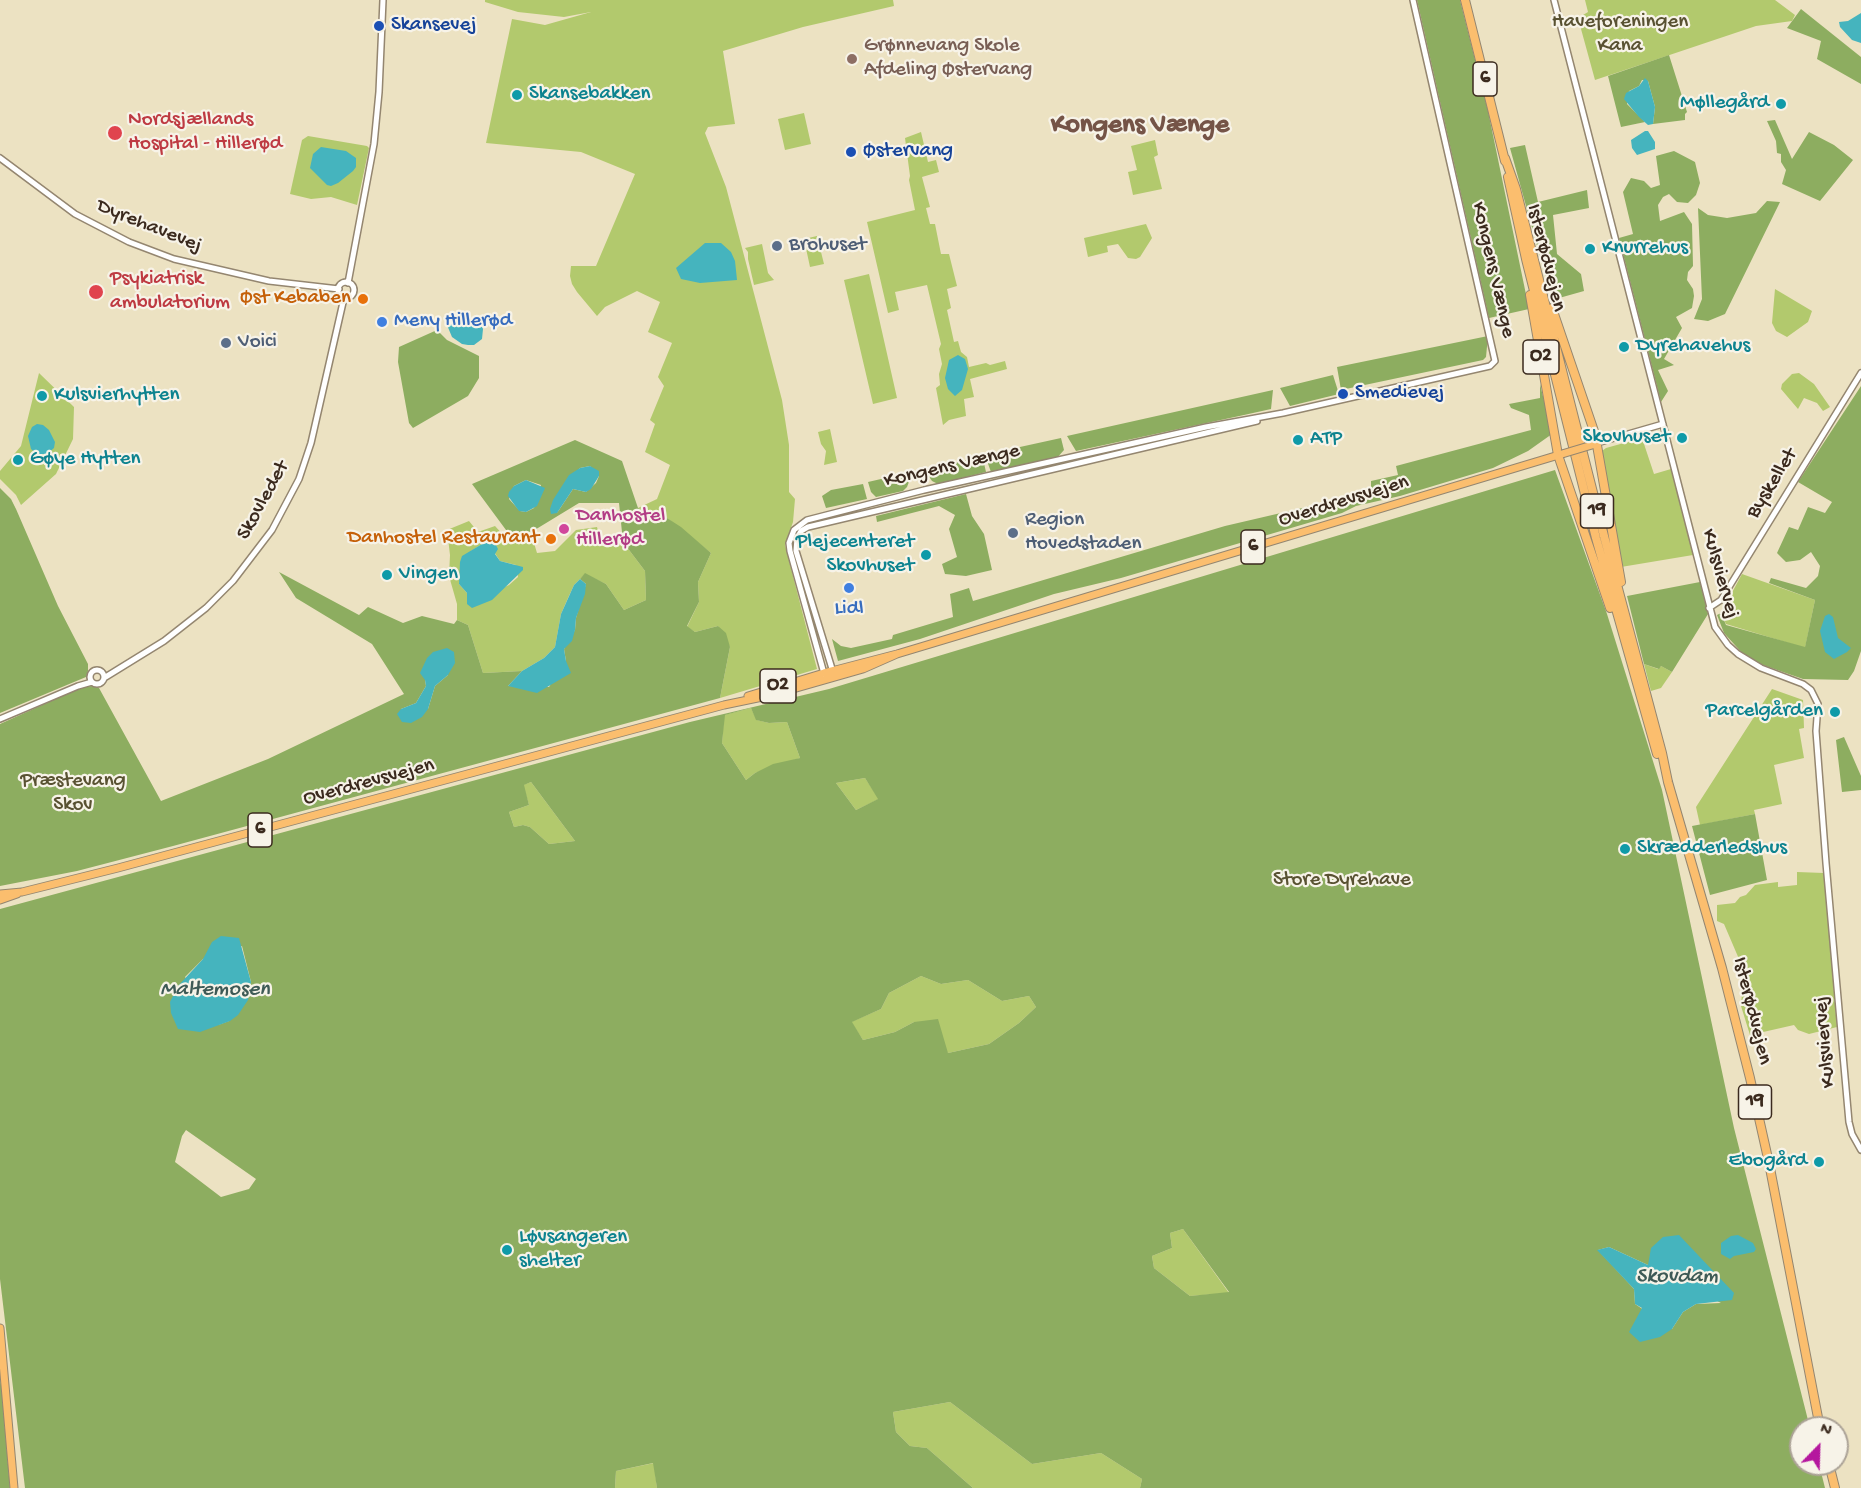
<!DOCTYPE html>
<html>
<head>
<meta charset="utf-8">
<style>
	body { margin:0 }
	#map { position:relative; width:1861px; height:1488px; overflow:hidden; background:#ece2c2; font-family:"Gochi Hand",sans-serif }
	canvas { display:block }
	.north { position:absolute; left:1789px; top:1416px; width:60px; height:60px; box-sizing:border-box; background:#f7f3e8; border:2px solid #aca397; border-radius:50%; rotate:23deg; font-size:16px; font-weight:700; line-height:24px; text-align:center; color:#3b2a1e }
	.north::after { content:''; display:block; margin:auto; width:21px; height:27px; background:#b5179e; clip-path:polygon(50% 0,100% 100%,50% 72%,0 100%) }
</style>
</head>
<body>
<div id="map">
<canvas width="1861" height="1488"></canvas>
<div class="north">N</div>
</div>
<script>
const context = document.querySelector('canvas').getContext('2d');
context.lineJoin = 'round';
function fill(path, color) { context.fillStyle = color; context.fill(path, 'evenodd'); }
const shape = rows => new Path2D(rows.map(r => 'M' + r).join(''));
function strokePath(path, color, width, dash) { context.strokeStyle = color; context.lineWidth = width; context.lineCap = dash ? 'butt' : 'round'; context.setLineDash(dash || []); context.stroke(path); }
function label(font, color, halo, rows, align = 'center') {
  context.font = font + ' "Gochi Hand",sans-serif'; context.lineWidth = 4.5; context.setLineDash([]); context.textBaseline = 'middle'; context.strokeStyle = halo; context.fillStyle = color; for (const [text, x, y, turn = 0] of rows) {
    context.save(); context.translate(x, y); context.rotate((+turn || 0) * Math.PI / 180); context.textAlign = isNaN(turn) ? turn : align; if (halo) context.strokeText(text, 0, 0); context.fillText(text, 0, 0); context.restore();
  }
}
fill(shape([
	[485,0,893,0,894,6,803,27,723,51,735,124,708,127,705,133,726,187,782,400,789,445,789,492,795,499,793,522,785,545,817,669,720,698,730,647,718,626,695,632,687,627,699,602,698,582,711,553,667,518,657,517,638,508,657,499,670,465,645,452,655,424,650,420,664,386,658,377,672,343,648,332,660,302,637,291,605,307,597,316,577,292,572,284,570,276,571,266,596,266,635,174,581,152,486,143,512,19,545,25,591,12,564,17,518,12,485,2],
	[1585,0,1775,0,1795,15,1792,21,1756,26,1595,80,1578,18,1588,12],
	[804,113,811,144,785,150,778,119],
	[921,132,928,162,936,160,939,172,922,177,930,207,926,208,930,224,935,224,941,254,949,254,957,286,947,289,951,308,947,310,954,342,958,341,961,352,967,357,969,367,986,363,990,365,1005,361,1007,369,970,379,974,397,964,399,966,416,949,420,943,425,936,388,940,385,939,374,942,364,939,349,941,344,927,285,895,292,899,310,888,313,867,222,915,210,909,180,910,176,905,138],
	[308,136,367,146,369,148,357,205,331,197,311,199,290,194,302,140],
	[1155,140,1158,155,1154,157,1162,189,1133,195,1128,172,1137,170,1131,146],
	[1146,224,1152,238,1140,257,1136,259,1128,258,1118,244,1107,246,1108,252,1088,257,1084,238],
	[817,236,824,264,810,267,804,239],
	[762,244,768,273,774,280,754,285,748,259,748,252,745,248],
	[869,274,897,398,873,404,844,280],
	[1775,289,1812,311,1808,322,1787,337,1776,331,1772,323],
	[39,373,74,407,73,439,56,474,21,505,16,495,0,479,0,471,21,446],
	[1799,373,1814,384,1830,407,1823,411,1817,403,1804,398,1798,409,1781,389,1782,384,1792,374],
	[830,429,837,462,824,465,826,451,821,444,818,432],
	[1642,438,1654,474,1671,469,1693,555,1621,567,1602,451,1606,448],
	[469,521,478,532,495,526,506,538,512,540,528,538,534,543,537,553,555,551,576,530,597,527,602,546,623,542,645,571,646,600,624,610,606,584,585,574,574,585,568,598,561,614,555,647,544,658,522,671,483,673,468,625,457,620,457,604,449,576,450,555,447,530],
	[487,541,500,561,516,565,518,577,509,585,467,604,467,593,459,584,471,551],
	[1742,574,1815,600,1805,648,1726,624,1721,613],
	[1644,664,1658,669,1661,666,1672,672,1661,688,1651,691],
	[1772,689,1803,700,1804,728,1799,729,1804,758,1774,765,1782,804,1754,810,1755,814,1700,825,1696,807],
	[751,708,757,720,769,723,787,722,800,758,755,773,746,780,722,743,724,715],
	[865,778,879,799,856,810,836,783],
	[531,782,575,841,549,844,530,827,523,825,514,827,509,812,529,805,523,785],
	[1797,872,1824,873,1837,1027,1809,1034,1798,1030,1794,1025,1750,1035,1741,1006,1743,979,1739,959,1724,924,1717,921,1717,905,1735,903,1740,897,1746,895,1755,885,1778,882,1778,887,1797,885],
	[921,976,941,984,968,980,1002,1001,1029,996,1036,1007,1019,1023,989,1044,948,1053,914,1022,895,1032,863,1040,851,1022,881,1009,889,993],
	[1183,1229,1229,1293,1190,1296,1154,1268,1152,1256,1172,1248,1170,1233],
	[950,1402,1032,1464,1101,1453,1142,1479,1140,1488,973,1488,927,1448,910,1446,896,1432,893,1412],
	[654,1463,657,1488,615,1488,616,1471]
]), '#b2c96d');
fill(shape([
	[1417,0,1460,0,1488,111,1529,309,1489,318],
	[1801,9,1861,57,1861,84,1817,59,1821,41,1787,28],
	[1669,55,1687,112,1685,114,1685,120,1653,124,1655,107,1648,81,1642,80,1639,86,1629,91,1627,104,1645,122,1621,127,1608,76],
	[1775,120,1792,159,1809,132,1834,145,1853,160,1820,201,1782,184,1786,170,1781,162,1781,154,1777,153,1776,141,1767,121],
	[1525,145,1538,202,1587,190,1589,208,1553,215,1557,254,1581,274,1584,291,1552,300,1510,148],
	[1674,151,1695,162,1700,183,1696,195,1688,203,1677,202,1669,194,1663,197,1658,205,1660,221,1684,212,1692,224,1693,266,1688,272,1687,280,1693,289,1694,296,1692,308,1676,317,1682,328,1664,359,1674,365,1658,370,1668,391,1661,402,1619,238,1633,234,1623,192,1631,178,1644,181,1651,188,1660,185,1656,156],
	[1767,201,1780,202,1725,314,1708,321,1694,319,1702,299,1698,208,1708,215,1727,218,1756,213],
	[437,330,447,340,479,356,479,378,468,396,413,428,409,423,398,362,399,347],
	[1488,336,1486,357,1483,360,1341,390,1337,367],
	[1333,375,1339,394,1290,406,1280,388],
	[1540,384,1552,434,1528,451,1493,468,1400,496,1356,506,1342,513,1121,578,1054,594,920,639,838,661,832,639,841,646,851,648,892,639,893,635,953,617,950,594,969,588,973,601,1225,526,1371,492,1371,481,1398,475,1396,466,1531,430,1529,415,1511,408,1509,404,1540,398],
	[1861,386,1861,651,1854,671,1848,680,1803,679,1760,664,1743,654,1724,633,1717,615,1721,613,1726,625,1805,647,1815,600,1769,583,1771,578,1806,588,1818,576,1820,566,1811,552,1800,560,1786,562,1777,553,1789,527,1798,530,1808,507,1825,513,1832,502,1798,482],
	[1273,390,1271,409,1244,415,1076,451,1067,436],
	[1061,438,1064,450,1056,459,991,472,986,458,988,454],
	[575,440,622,461,638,508,657,517,667,518,681,527,711,553,698,582,699,602,687,626,695,632,718,626,726,633,730,647,720,698,173,846,77,871,0,886,0,724,80,688,91,686,99,688,161,801,268,759,404,694,372,644,296,598,279,572,359,615,368,607,403,623,422,616,454,624,457,620,468,625,483,673,522,671,508,686,549,687,566,661,564,649,575,630,576,618,586,584,580,579,585,573,606,584,624,610,646,600,645,571,623,542,619,503,579,503,533,531,520,534,506,530,472,484],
	[590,466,599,476,596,483,586,492,573,489,557,513,576,472,580,468],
	[526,480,541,485,534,508,526,512,520,511,509,499,514,486],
	[448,675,435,686,428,709,401,709,416,703,426,686,425,680],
	[979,457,983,459,986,472,938,484,932,481,926,472,929,469],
	[1555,470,1607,614,1662,790,1734,1128,1810,1428,1801,1428,1801,1464,1819,1464,1825,1488,1140,1488,1142,1479,1101,1453,1032,1464,950,1402,893,1412,896,1432,910,1446,927,1448,973,1488,657,1488,653,1463,616,1471,615,1488,25,1488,0,1279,0,909,690,722,829,689],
	[751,708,756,720,769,723,787,722,800,758,773,764,755,773,746,780,722,743,725,715],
	[865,778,878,799,856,810,836,783],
	[531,782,575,841,549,844,530,827,523,825,514,827,509,812,529,805,524,785],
	[242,946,251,982,229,1021,218,1025,185,977,203,959],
	[921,976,941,984,968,980,1002,1001,1029,996,1036,1007,1019,1023,989,1044,948,1053,938,1019,914,1022,895,1032,863,1040,852,1022,881,1009,889,993],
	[186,1130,256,1179,249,1189,221,1197,175,1162,182,1136],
	[1183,1229,1229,1292,1190,1296,1154,1268,1152,1256,1172,1248,1170,1233],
	[1609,1247,1648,1265,1721,1303,1696,1304,1683,1312,1672,1329,1635,1304,1634,1289,1598,1250],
	[907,473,912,474,907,487,903,491,876,497,871,492,868,482],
	[863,484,867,499,826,508,822,496,831,490],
	[0,488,11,499,16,509,58,606,88,664,88,671,86,677,0,713],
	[966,494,972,516,984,534,992,570,966,576,945,574,942,564,957,557,949,529,955,515,939,506,877,522,876,516],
	[1700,582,1708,614,1672,672,1661,666,1659,669,1644,664,1627,596],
	[1844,737,1861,776,1861,790,1842,792,1836,740],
	[1755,814,1767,880,1710,895,1692,826],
	[0,1377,2,1394,10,1488,0,1488]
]), '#8dad60');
fill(shape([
	[1861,13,1861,43,1852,40,1840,27,1839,22,1848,21],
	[1645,78,1648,81,1655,107,1653,124,1648,125,1639,117,1624,99,1626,93,1639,86],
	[1645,131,1648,131,1655,142,1655,149,1637,155,1632,148,1631,140],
	[321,147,346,151,356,158,356,167,353,171,338,183,331,186,327,185,310,168,313,154],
	[705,243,721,243,731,252,735,261,737,280,700,283,681,279,676,268],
	[458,316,471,318,481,324,483,329,482,339,474,345,468,345,462,344,452,337,447,325,447,321],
	[958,355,965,359,968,369,962,390,955,396,948,389,945,378,949,360],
	[37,424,43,425,49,430,55,442,54,448,47,454,37,454,31,449,28,436,32,427],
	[590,466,599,471,599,476,591,489,586,492,573,489,557,513,551,514,550,509,553,500,569,475,580,468],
	[526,480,545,488,537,506,526,512,519,511,508,496,509,492,514,486],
	[487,541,495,543,498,549,495,554,500,561,523,567,523,570,492,600,472,608,467,604,467,593,459,584,460,562,462,556],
	[580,579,586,584,585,594,576,618,575,630,572,641,564,649,566,661,571,673,537,693,508,686,522,671,544,658,555,647,561,614,574,585],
	[1829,614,1833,617,1838,638,1851,648,1847,652,1834,659,1825,652,1820,631,1825,616],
	[447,648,454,652,455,663,448,675,435,686,428,709,422,717,411,723,402,722,397,714,401,709,416,703,426,686,425,680,420,673,427,658,433,652],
	[221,936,239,938,251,982,248,1000,238,1015,230,1021,200,1032,178,1029,171,1013,170,1002,178,986,203,959,212,942],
	[1679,1235,1734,1293,1732,1300,1696,1304,1683,1312,1672,1329,1660,1337,1640,1342,1629,1332,1642,1308,1635,1304,1634,1289,1597,1250,1609,1247,1648,1265,1651,1248,1663,1237],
	[1738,1235,1753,1243,1756,1249,1754,1252,1734,1256,1730,1259,1721,1254,1721,1243,1731,1236]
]), '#45b4be');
const minor = shape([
	[1554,0,1715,627,1728,645,1738,654,1761,668,1803,684,1811,690,1818,704,1816,731,1826,863,1849,1122,1852,1134,1861,1150],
	[0,158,75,214,129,242,174,259,269,281,339,289],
	'338 290a8 8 0 1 1 16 0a8 8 0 1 1-16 0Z',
	[348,283,374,144,379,92,383,0],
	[1597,443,1663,424],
	[1709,608,1721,600,1861,373],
	'90 677a7 7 0 1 1 14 0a7 7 0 1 1-14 0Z',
	[833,672,796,551,797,538,801,531,808,527,1257,421],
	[825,677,790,551,789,543,794,530,807,520,924,490,1206,427,1283,413,1490,366,1495,361,1413,0],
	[104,678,164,641,206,608,233,581,272,530,299,479,311,443,344,298],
	[0,719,78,686,92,682]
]);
const major = shape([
	[748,696,824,673,897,654,1562,454],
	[0,894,22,892,118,868,724,705,772,695,863,669,897,654],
	[0,900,17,894],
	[0,1328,14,1488]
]);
const highway = shape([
	[1465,0,1505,161],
	[1505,158,1516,189,1604,536,1662,753,1668,782,1722,968,1750,1078,1769,1163,1820,1428],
	[1508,177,1526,259,1596,538,1657,754],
	[1530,295,1558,455,1610,608],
	[1552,308,1595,434,1621,582],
	[1829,1464,1835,1488]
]);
strokePath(minor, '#948670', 8);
strokePath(major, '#948670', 9);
strokePath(highway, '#948670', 10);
strokePath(minor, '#fff', 5);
strokePath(major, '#fbbe6e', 7);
strokePath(highway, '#fbbe6e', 8);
const majorBridge = shape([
	[1562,454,1592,445]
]);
strokePath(majorBridge, '#948670', 9, []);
strokePath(majorBridge, '#fbbe6e', 7);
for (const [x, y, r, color] of [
	[379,26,6,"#1a4fb4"],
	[852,59,6,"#8d6e63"],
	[517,95,6,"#0f9aa8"],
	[1781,104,6,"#0f9aa8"],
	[115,133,8,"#e0444e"],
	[851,152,6,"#1a4fb4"],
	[777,246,6,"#5c6f8a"],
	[1590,249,6,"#0f9aa8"],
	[96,292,8,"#e0444e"],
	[363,299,6,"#e8710a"],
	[382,322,6,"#3f7fe0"],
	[226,343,6,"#5c6f8a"],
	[1624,347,6,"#0f9aa8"],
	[1343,394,6,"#1a4fb4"],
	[42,396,6,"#0f9aa8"],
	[1682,438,6,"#0f9aa8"],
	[1298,440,6,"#0f9aa8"],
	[18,460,6,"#0f9aa8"],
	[564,529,6,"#d1479c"],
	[1013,533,6,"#5c6f8a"],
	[551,539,6,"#e8710a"],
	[926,555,6,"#0f9aa8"],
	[387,575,6,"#0f9aa8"],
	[849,588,6,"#3f7fe0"],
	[1835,712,6,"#0f9aa8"],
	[1625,849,6,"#0f9aa8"],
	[1819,1162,6,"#0f9aa8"],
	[507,1250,6,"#0f9aa8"]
]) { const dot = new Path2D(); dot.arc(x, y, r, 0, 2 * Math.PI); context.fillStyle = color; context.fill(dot); strokePath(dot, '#f7f3e8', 2); }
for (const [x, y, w] of [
	[1485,79,24],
	[1541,357,36],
	[1597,511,33],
	[1253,547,24],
	[778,686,36],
	[260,830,24],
	[1755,1102,33]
]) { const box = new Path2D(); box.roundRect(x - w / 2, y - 17, w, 34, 4.5); context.fillStyle = '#f7f3e8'; context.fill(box); strokePath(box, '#3b2a1e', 1.5); }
label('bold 20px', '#3b2a1e', null, [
	["6",1485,79],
	["O2",1541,357],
	["19",1597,511],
	["6",1253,547],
	["O2",778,686],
	["6",260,830],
	["19",1755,1102]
]);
label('21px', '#595232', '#f7f3e8', [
	["Haveforeningen",1620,23],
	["Kana",1620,47],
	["Præstevang",73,782],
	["Skov",73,806],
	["Store Dyrehave",1342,881]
]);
label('21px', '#164399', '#f7f3e8', [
	["Skansevej",391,26],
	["Østervang",863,152],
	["Smedievej",1355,394]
], 'left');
label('21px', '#785e54', '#f7f3e8', [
	["Grønnevang Skole",864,47],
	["Afdeling Østervang",864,71]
], 'left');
label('21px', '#0d838f', '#f7f3e8', [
	["Skansebakken",529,95],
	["Møllegård",1769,104,"right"],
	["Knurrehus",1602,249],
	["Dyrehavehus",1636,347],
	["Kulsvierhytten",54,396],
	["Skovhuset",1670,438,"right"],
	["ATP",1310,440],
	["Gøye Hytten",30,460],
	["Plejecenteret",914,543,"right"],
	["Skovhuset",914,567,"right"],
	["Vingen",399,575],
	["Parcelgården",1823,712,"right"],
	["Skrædderledshus",1637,849],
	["Ebogård",1807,1162,"right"],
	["Løvsangeren",519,1238],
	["shelter",519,1262]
], 'left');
label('21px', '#be3a42', '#f7f3e8', [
	["Nordsjællands",128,121],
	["Hospital - Hillerød",128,145],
	["Psykiatrisk",110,280],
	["ambulatorium",110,304]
], 'left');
label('21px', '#3b2a1e', '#f7f3e8', [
	["Dyrehavevej",149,227,22],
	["Isterødvejen",1545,258,76],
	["Kongens Vænge",1492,270,77],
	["Kongens Vænge",952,467,-13],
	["Byskellet",1773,484,-58],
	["Skovledet",264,501,-61],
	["Overdrevsvejen",1344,502,-17],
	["Kulsviervej",1719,574,74],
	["Overdrevsvejen",369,783,-15],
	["Isterødvejen",1751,1011,76],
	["Kulsviervej",1826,1042,-95]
]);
label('21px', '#4e5e75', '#f7f3e8', [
	["Brohuset",789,246],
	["Voici",238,343],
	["Region",1025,521],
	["Hovedstaden",1025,545]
], 'left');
label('21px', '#c56008', '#f7f3e8', [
	["Øst Kebaben",351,299],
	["Danhostel Restaurant",539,539]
], 'right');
label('21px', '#366cbe', '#f7f3e8', [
	["Meny Hillerød",394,322],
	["Lidl",849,610,"center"]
], 'left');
label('21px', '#b23c85', '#f7f3e8', [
	["Danhostel",576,517],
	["Hillerød",576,541]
], 'left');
label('italic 22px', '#3e5a56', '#f7f3e8', [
	["Maltemosen",215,991],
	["Skovdam",1677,1278]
]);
label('bold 27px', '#755447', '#f7f3e8', [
	["Kongens Vænge",1140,127]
]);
</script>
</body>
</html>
